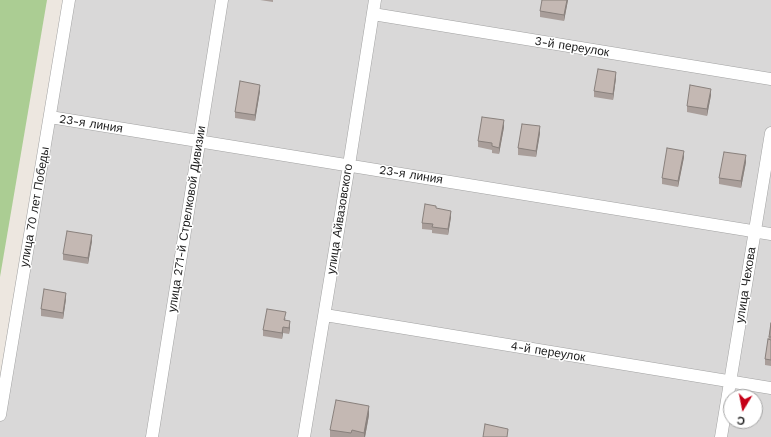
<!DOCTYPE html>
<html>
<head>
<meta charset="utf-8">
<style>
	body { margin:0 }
	#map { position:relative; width:771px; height:437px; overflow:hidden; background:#ede7e0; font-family:"Work Sans",sans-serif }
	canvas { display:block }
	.north { position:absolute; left:723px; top:389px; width:40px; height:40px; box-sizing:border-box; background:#fff; border:1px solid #a4a4a4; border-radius:50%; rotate:190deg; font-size:11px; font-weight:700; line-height:16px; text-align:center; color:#1b1b1b }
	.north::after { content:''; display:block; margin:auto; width:14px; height:18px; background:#c50017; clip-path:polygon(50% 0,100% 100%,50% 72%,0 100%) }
</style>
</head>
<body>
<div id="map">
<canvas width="771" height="437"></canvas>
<div class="north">С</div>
</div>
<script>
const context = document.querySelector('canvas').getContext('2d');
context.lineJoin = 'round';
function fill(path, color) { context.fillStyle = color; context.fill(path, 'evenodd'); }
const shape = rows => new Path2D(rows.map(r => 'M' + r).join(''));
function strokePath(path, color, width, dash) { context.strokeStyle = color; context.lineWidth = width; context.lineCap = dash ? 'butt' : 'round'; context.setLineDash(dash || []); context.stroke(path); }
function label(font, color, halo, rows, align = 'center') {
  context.font = font + ' "Work Sans",sans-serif'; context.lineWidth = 3; context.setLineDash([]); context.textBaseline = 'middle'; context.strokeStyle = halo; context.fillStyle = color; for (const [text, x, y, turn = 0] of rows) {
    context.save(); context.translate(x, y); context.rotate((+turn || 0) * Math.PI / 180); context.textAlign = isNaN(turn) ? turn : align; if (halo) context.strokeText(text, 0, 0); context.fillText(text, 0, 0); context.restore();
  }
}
fill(shape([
	[69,0,771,0,771,437,0,437,0,415],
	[731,397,755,397,755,421,731,421]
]), '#d9d8d8');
fill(shape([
	[0,0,47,0,0,277]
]), '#abcd93');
const street = shape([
	[373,14,771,79],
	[50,117,771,234],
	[325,315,771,388],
	[0,415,69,0],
	[152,437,222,0],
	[304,437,349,165,375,0],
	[721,437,771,133]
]);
strokePath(street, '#a2a2a2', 13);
strokePath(street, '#fff', 12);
fill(shape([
	[260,0,273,0,273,2],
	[568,0,564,21,540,17,540,11],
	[616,78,613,100,594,97,594,91],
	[260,91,255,121,235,118,235,112],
	[711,95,707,116,687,112,687,106],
	[504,127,499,154,492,153,492,150,478,147,478,141],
	[540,133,536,157,518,155,518,148],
	[684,157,678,187,662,184,662,178],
	[746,162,741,188,719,184,719,178],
	[436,208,451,217,448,235,432,233,432,230,422,229,422,223],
	[92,241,88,264,63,260,63,254],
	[66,299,63,319,41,316,41,309],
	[286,318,285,320,290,327,289,334,283,333,282,339,263,336,263,330],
	[771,323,771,366,765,365,765,359],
	[369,415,365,437,330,437,330,430]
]), '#a99e9a');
fill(shape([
	[567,0,568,0,564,21,564,15],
	[616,72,616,78,613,100,613,94],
	[260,85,260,91,255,121,255,115],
	[711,89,711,95,707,116,707,109],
	[504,120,504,127,499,154,499,148],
	[540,126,540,133,536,157,536,151],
	[684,151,684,157,678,187,678,181],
	[746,155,746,162,741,188,741,181],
	[451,211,451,217,448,235,448,229],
	[92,235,92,241,88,264,88,258],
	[66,293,66,299,63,319,63,313],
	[290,321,290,327,289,334,289,328],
	[283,327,283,333,282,339,282,333],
	[369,406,369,415,365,437,364,437,364,433]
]), '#89817d');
const building = shape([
	[542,0,567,0,564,15,540,11,542,0],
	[598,69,616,72,613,94,594,91,598,69],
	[240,81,260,85,255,115,235,112,240,81],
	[690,85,711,89,707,109,687,106,690,85],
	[482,117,504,120,499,148,492,146,492,143,478,141,482,117],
	[522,124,540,126,536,151,518,148,522,124],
	[667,148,684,151,678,181,662,178,667,148],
	[724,152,746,155,741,181,719,178,724,152],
	[425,204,436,206,436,208,451,211,448,229,432,227,433,224,422,223,425,204],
	[67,231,92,235,88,258,63,254,67,231],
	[44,289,66,293,63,313,41,309,44,289],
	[267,309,286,312,284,320,290,321,289,328,283,327,282,333,263,330,267,309],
	[771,323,771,337,769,337,771,323],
	[768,339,771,340,771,360,765,359,768,339],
	[336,400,369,406,364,433,352,430,351,433,330,430,336,400],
	[485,424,508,429,507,437,483,437,485,424]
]);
fill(building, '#c4b8b3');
strokePath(building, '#89817d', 1);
label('12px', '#1b1b1b', '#fff', [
	["3-й переулок",572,47,9],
	["23-я линия",91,124,9],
	["23-я линия",411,175,9],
	["улица 70 лет Победы",35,207,-80],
	["улица 271-й Стрелковой Дивизии",187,219,-81],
	["улица Айвазовского",340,219,-81],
	["улица Чехова",746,285,-81],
	["4-й переулок",548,352,9]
]);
</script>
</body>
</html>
